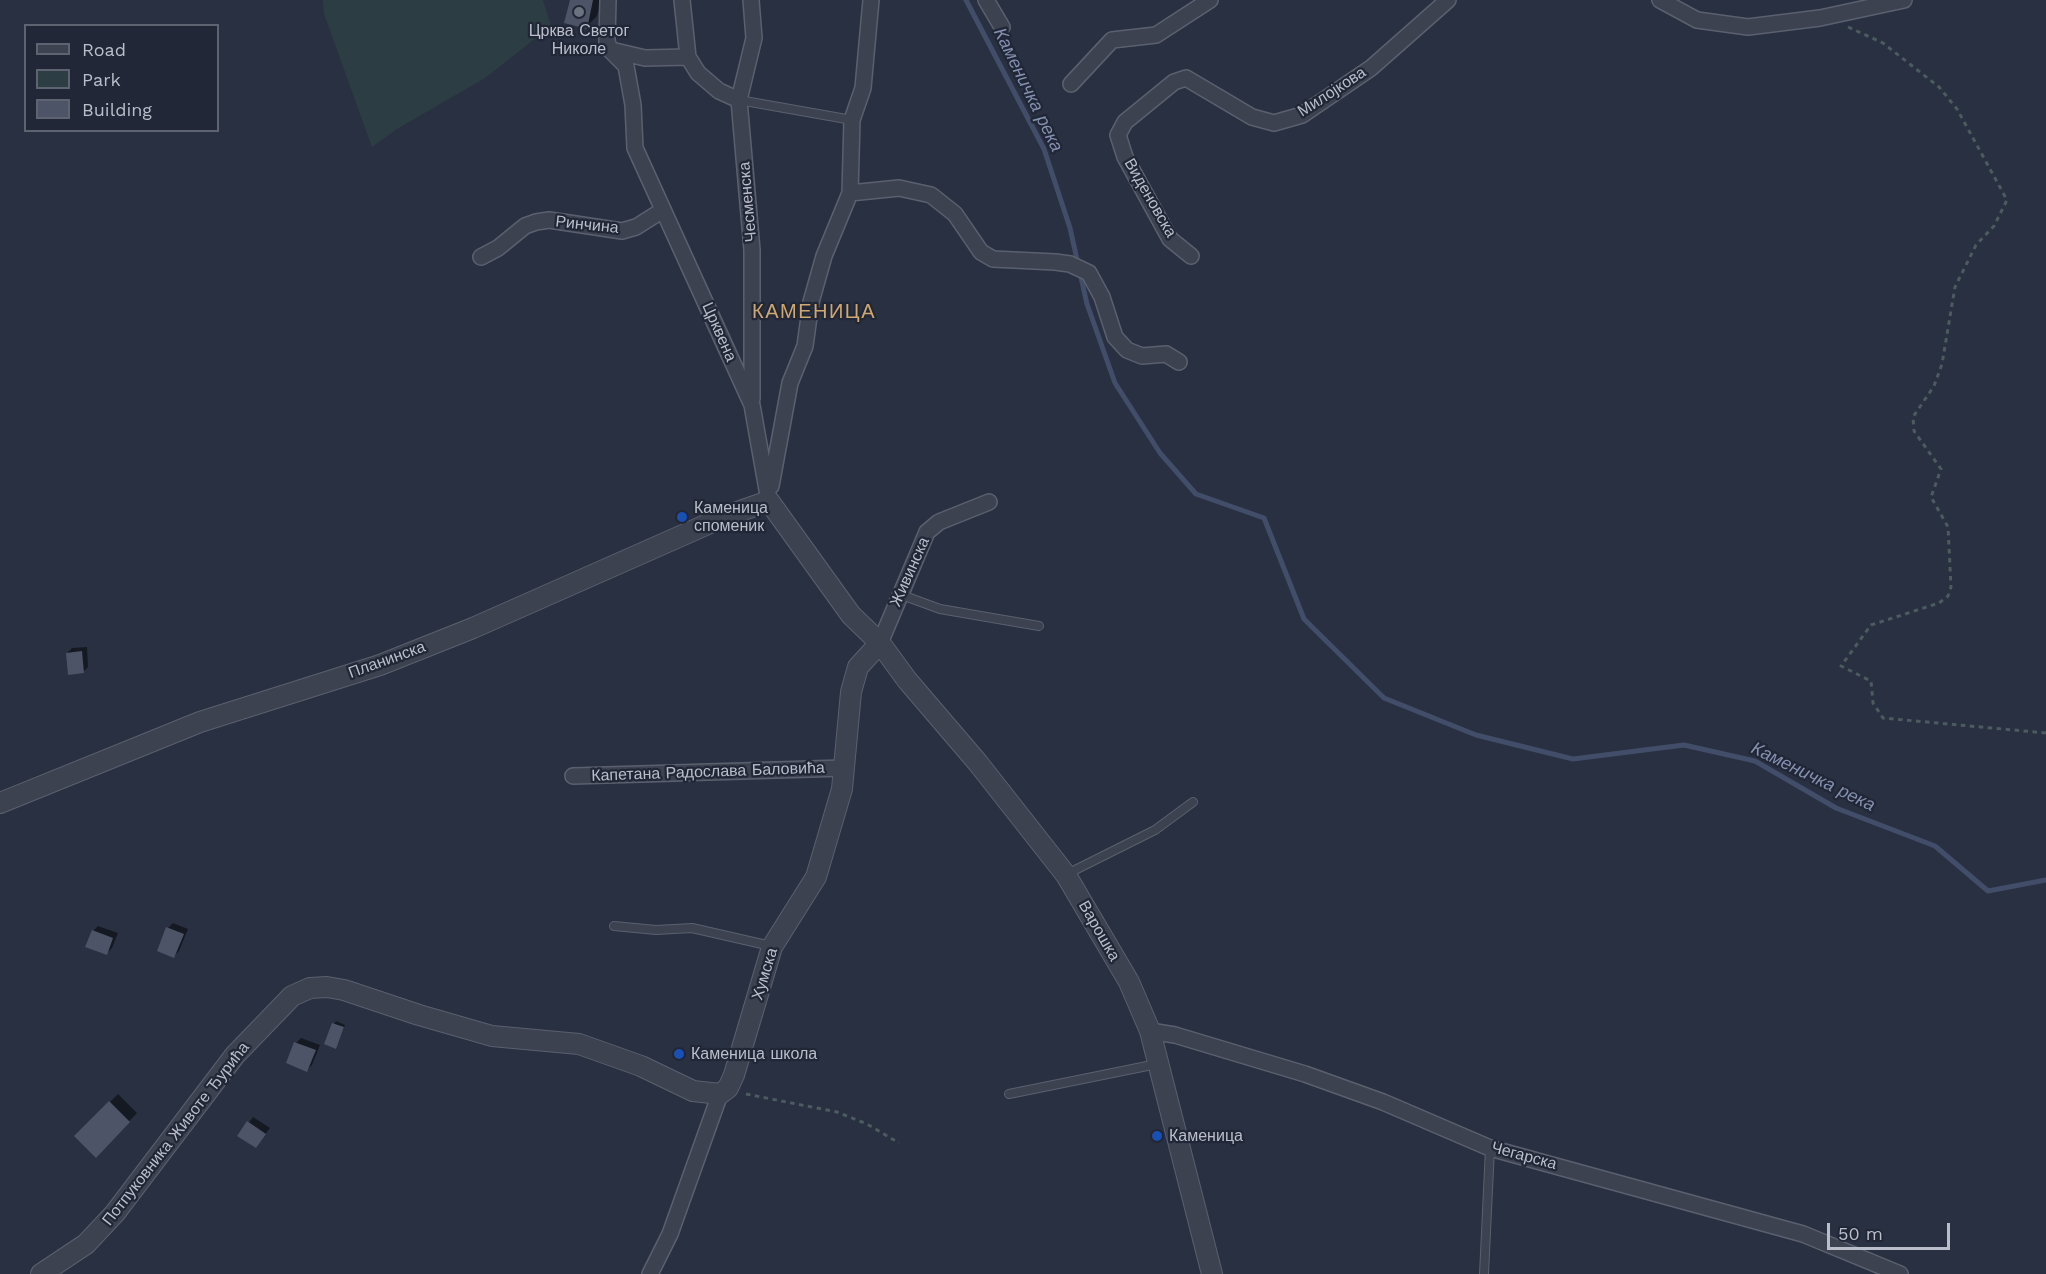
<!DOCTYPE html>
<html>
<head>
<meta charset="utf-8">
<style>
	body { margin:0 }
	#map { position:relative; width:2046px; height:1274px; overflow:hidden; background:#293041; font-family:"Work Sans",sans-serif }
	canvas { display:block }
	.legend { position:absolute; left:24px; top:24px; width:195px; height:108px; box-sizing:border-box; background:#212736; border:2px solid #5e6372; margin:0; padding:8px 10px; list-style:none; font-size:18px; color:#babecb }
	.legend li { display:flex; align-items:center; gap:12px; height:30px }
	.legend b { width:30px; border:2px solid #5e6372 }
	.scale { position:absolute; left:1827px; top:1223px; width:123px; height:27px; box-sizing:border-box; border:3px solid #babecb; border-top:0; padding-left:8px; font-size:18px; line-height:21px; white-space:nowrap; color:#babecb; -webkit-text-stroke:4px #212736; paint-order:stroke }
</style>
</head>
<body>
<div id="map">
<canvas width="2046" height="1274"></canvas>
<ul class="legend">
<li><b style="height:8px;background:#3d4251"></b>Road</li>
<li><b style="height:16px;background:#2c3e43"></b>Park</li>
<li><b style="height:16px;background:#4d5467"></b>Building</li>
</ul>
<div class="scale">50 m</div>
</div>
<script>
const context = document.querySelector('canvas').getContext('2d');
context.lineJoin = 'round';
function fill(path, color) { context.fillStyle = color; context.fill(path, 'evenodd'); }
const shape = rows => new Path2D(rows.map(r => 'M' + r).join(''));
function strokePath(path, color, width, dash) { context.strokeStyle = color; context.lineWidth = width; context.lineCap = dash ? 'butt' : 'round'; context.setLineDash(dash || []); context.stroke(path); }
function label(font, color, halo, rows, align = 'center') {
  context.font = font + ' "Work Sans",sans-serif'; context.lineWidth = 4.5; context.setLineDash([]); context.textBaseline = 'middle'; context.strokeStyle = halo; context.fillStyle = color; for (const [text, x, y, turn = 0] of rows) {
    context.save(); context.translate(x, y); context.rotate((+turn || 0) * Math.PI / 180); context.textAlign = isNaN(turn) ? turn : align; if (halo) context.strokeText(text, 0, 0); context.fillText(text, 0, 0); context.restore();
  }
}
fill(shape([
	[323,0,543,0,551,26,485,78,397,129,372,147,324,14]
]), '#2c3e43');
fill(shape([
	[572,0,601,0,597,16,586,27],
	[87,647,88,667,83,672,67,653,72,648],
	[173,923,188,929,179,951,174,956,168,928],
	[98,926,118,933,112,948,107,953,93,931],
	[336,1021,345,1025,337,1045,334,1024],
	[301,1038,320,1045,312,1065,307,1070,296,1043],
	[118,1094,137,1113,96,1156,76,1136],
	[253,1117,270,1128,256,1146,240,1135]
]), '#0007');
strokePath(shape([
	[966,0,1044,149,1070,228,1078,264],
	[1080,273,1087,304,1115,383,1160,453,1196,494,1264,518,1304,619,1384,698,1476,735,1573,759,1684,745,1755,761,1836,808,1935,846,1988,891,2046,880]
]), '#424d6a', 5);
fill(shape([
	[570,0,593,0,587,29,564,23],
	[82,651,84,673,68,675,66,653],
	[166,927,184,934,174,958,157,951],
	[92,930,113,938,107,955,85,947],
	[332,1023,344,1027,336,1049,324,1044],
	[294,1042,316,1050,307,1072,286,1063],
	[109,1101,130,1122,96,1158,74,1136],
	[247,1121,266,1134,256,1148,237,1136]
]), '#4d5467');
const service = shape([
	[739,100,852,120],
	[899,594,940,609,1039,626],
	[1067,874,1155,830,1193,802],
	[614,926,656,930,692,928,771,946],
	[1009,1094,1157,1064],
	[1484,1274,1490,1148]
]);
const minor = shape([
	[608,0,607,41,610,50,626,66,633,105,635,148,752,405,769,501],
	[682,0,688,57,698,73,719,91,739,100],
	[751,0,754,38,739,100,752,250,752,399],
	[986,0,1002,27],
	[1660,0,1697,20,1748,27,1820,18,1904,0],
	[611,50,645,58,688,57],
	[1071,84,1112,40,1156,35,1210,0],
	[850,193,899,188,931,195,955,214,981,252,993,259,1055,262,1070,264,1089,273,1102,297,1115,337,1127,350,1142,356,1166,354,1179,362],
	[1191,256,1170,239,1125,157,1118,135,1125,122,1174,82,1186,78,1252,117,1274,123,1302,115,1371,68,1448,0],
	[481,257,498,248,525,226,536,222,549,220,622,231,636,227,663,210],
	[771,486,790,383,805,346,811,302,824,256,850,193,852,120,863,88,871,0],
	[880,643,927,532,939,522,989,502],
	[573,776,844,768],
	[1150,1031,1175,1035,1305,1074,1383,1102,1490,1148,1803,1234,1900,1274],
	[650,1274,670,1234,720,1094]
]);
const tertiary = shape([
	[0,803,200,722,380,665,473,628,726,516,769,501,851,615,880,643,907,680,978,763,1066,875,1129,982,1150,1031,1212,1274],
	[41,1274,86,1244,115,1213,235,1055,292,996,310,988,327,987,344,990,419,1015,492,1036,579,1044,641,1066,693,1091,720,1094,728,1088,734,1075,772,947,816,877,842,789,851,692,858,667,880,643]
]);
strokePath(service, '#5b606e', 10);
strokePath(minor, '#5b606e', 18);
strokePath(tertiary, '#5b606e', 22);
strokePath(shape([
	[1848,27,1883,43,1939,87,1957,109,2007,200,1994,226,1976,245,1955,287,1942,364,1934,386,1913,417,1914,431,1941,469,1931,497,1948,527,1951,587,1948,596,1939,603,1871,625,1841,666,1871,681,1873,703,1883,718,2046,733],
	[746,1094,837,1112,867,1124,899,1143]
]), '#4b5b60', 3, [4.5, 4.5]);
strokePath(service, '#3d4251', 8);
strokePath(minor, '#3d4251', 15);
strokePath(tertiary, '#3d4251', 20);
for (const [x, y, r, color] of [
	[579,12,6,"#6b7280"],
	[682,517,6,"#1a4fb4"],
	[679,1054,6,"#1a4fb4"],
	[1157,1136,6,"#1a4fb4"]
]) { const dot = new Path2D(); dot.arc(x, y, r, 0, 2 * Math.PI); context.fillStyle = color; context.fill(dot); strokePath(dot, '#212736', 2); }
label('16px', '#babecb', '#212736', [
	["Црква Светог",579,31,"center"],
	["Николе",579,49,"center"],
	["Каменица",694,508],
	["споменик",694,526],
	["Каменица школа",691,1054],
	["Каменица",1169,1136]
], 'left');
label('16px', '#babecb', '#212736', [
	["Милојкова",1332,92,-33],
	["Виденовска",1150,198,60],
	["Чесменска",748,202,-95],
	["Ринчина",587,225,6],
	["Црквена",719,332,66],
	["Живинска",910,572,-66],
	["Планинска",387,660,-20],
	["Капетана Радослава Баловића",708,772,-2],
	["Варошка",1099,931,60],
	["Хумска",765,974,-73],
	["Потпуковника Животе Ђурића",176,1134,-52],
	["Чегарска",1524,1156,15]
]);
label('italic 18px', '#8490b0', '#212736', [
	["Каменичка река",1028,90,64],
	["Каменичка река",1813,777,26]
]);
context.letterSpacing = '1.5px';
label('20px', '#cea771', '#212736', [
	["КАМЕНИЦА",814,312]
]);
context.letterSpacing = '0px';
</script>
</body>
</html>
